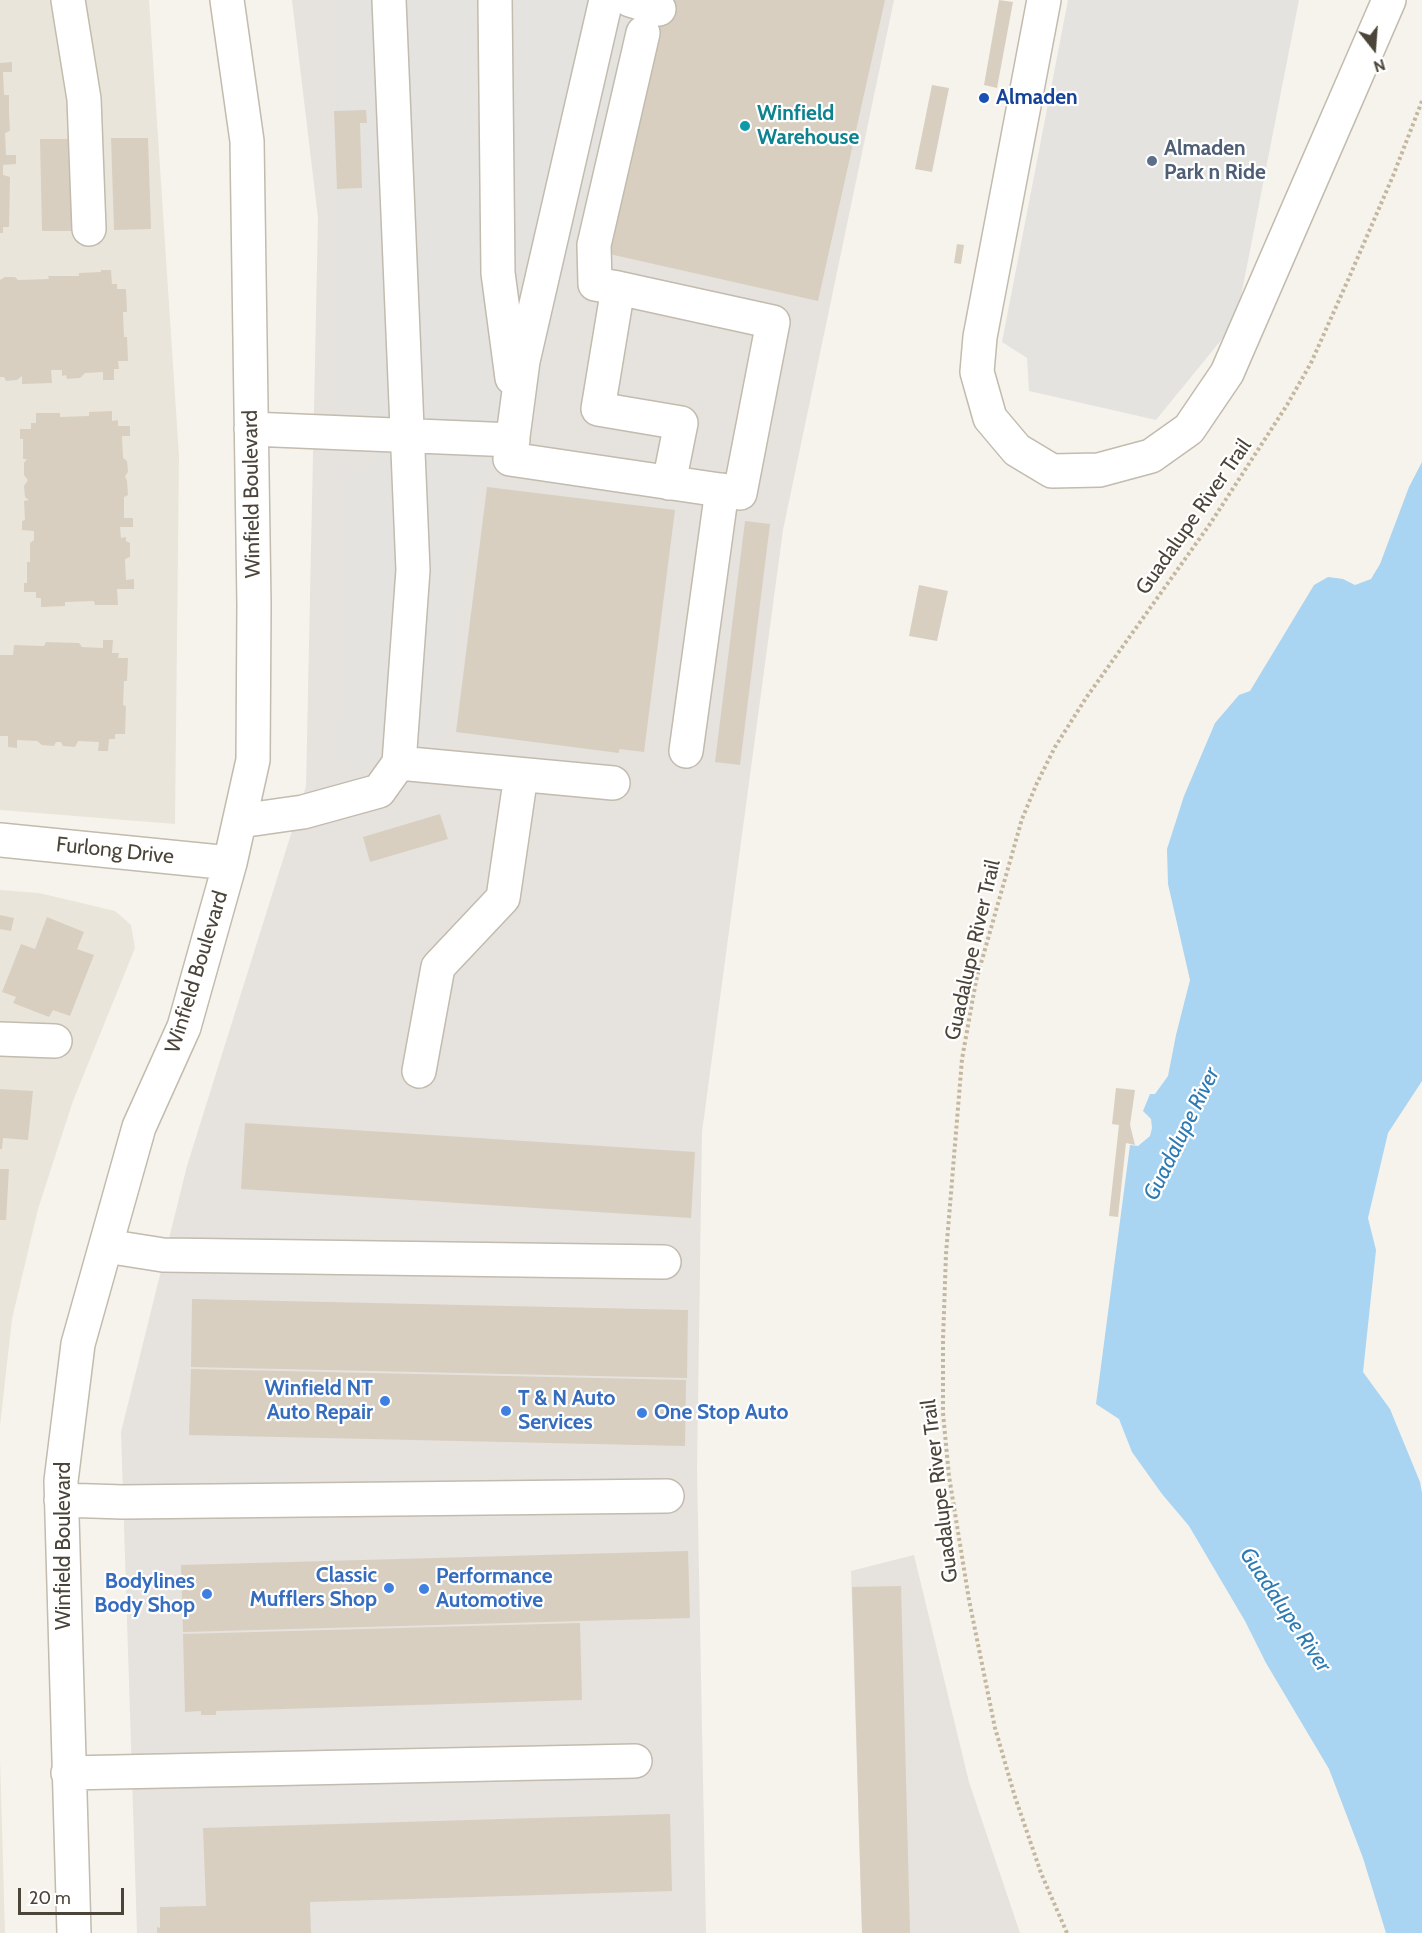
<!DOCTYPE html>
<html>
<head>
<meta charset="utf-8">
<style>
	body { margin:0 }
	#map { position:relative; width:1422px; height:1933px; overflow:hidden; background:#f6f3ec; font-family:Cabin,sans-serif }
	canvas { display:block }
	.north { position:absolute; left:1344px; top:18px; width:60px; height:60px; -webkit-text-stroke:4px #fff; paint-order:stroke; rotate:163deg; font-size:16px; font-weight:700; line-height:24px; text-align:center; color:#4b4439 }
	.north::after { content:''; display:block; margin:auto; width:21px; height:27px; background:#4b4439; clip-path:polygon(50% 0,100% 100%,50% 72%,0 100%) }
	.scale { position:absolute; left:18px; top:1888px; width:106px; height:27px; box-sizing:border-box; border:3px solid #4b4439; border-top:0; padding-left:8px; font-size:18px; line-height:21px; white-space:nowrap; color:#4b4439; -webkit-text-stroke:4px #fff; paint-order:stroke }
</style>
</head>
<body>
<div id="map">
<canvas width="1422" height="1933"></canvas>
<div class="north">N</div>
<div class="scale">20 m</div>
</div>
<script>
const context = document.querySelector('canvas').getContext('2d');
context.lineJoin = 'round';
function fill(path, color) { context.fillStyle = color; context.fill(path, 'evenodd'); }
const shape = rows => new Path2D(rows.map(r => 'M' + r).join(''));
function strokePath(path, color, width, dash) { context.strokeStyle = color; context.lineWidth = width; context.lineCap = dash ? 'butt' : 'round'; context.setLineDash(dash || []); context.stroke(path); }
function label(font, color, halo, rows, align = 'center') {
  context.font = font + ' Cabin,sans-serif'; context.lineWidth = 4.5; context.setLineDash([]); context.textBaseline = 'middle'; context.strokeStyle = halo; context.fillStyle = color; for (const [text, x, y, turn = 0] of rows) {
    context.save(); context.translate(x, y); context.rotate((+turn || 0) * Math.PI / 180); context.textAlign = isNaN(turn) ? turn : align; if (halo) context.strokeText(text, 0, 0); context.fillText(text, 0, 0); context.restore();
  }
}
fill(shape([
	[0,0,149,0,179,456,175,824,0,810],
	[0,890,39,893,115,911,131,925,135,948,73,1101,38,1209,12,1319,0,1426],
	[0,1757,5,1933,0,1933]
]), '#eae5da');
fill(shape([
	[292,0,894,0,783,530,702,1132,697,1469,706,1933,137,1933,121,1432,187,1166,306,786,318,218],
	[914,1555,969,1782,1020,1933,862,1933,851,1571]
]), '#e6e2dd');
fill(shape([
	[333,0,635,0,595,155,531,428,475,488,439,771,334,763,347,643,340,470,376,469,372,410,337,412],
	[1068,0,1299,0,1236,322,1156,420,1029,391,1027,358,1002,342]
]), '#e5e3e0');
fill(shape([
	[1422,462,1422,1081,1388,1133,1368,1218,1376,1250,1363,1372,1390,1409,1420,1482,1422,1493,1422,1933,1386,1933,1363,1858,1329,1769,1266,1663,1245,1621,1189,1526,1162,1494,1132,1452,1119,1419,1096,1404,1130,1145,1138,1146,1150,1136,1152,1128,1151,1119,1143,1111,1150,1094,1155,1094,1168,1076,1176,1035,1190,980,1168,884,1167,849,1184,796,1215,723,1239,695,1250,691,1314,585,1328,577,1343,579,1355,585,1371,579,1380,564,1409,487]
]), '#a9d4f2');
fill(shape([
	[661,0,885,0,818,301,605,253],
	[999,0,1013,2,997,88,984,85],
	[12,62,12,72,3,72,4,95,9,95,9,114,10,131,5,133,6,155,16,155,16,164,3,165,3,175,10,177,9,227,3,227,3,233,0,233,0,63],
	[932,85,949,88,932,172,915,169],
	[366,110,367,123,360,123,362,188,337,189,334,111],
	[111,138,148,138,151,229,114,230],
	[40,139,76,139,78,231,42,231],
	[957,244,964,245,961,264,954,263],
	[101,270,111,270,112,284,117,284,117,289,126,289,127,312,123,312,124,337,127,337,128,361,118,361,119,369,114,369,114,380,103,380,103,372,85,373,80,378,67,379,66,375,62,376,62,370,51,370,52,383,22,384,22,376,17,380,6,381,4,377,0,377,0,280,5,277,15,277,18,280,49,279,48,276,79,276,79,273,101,272],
	[112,411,112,421,118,420,118,426,130,426,130,436,122,436,123,458,127,461,128,472,125,476,127,481,128,495,124,497,124,518,133,518,133,527,120,527,121,538,126,537,126,541,130,543,130,557,125,559,126,580,134,579,134,589,117,589,118,605,95,605,94,601,65,602,65,606,41,607,41,598,36,598,36,592,24,592,24,583,27,583,27,562,30,562,30,543,34,540,34,531,22,530,22,521,25,520,24,501,29,500,25,497,24,486,28,480,24,475,24,463,27,459,23,459,23,439,20,439,20,429,31,429,31,423,36,423,36,413,60,413,60,417,89,416,89,412],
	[487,487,675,510,644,752,619,749,619,753,456,732],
	[745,521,770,524,740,765,715,762],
	[919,585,948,591,937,641,909,636],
	[103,640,113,640,112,653,119,653,118,658,128,658,127,681,124,681,123,705,126,706,125,734,115,734,115,739,109,739,108,751,98,751,99,742,78,741,75,747,63,746,61,742,56,742,54,746,42,745,37,741,17,740,17,748,8,747,8,736,0,736,0,655,13,655,14,645,44,646,46,642,79,643,82,647,103,648],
	[440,814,448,839,370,862,363,837],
	[0,915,14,918,11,931,0,929],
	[47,917,84,932,77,949,94,955,70,1016,53,1010,49,1017,13,1003,16,997,2,992,21,944,35,949],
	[1116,1088,1135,1090,1130,1125,1135,1145,1126,1143,1118,1217,1109,1216,1119,1125,1112,1124],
	[0,1089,33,1091,28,1140,3,1138,2,1149,0,1149],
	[245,1123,695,1152,691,1218,241,1189],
	[0,1169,9,1169,6,1220,0,1220],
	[192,1299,688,1310,687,1378,191,1367],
	[191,1369,686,1380,685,1446,189,1435],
	[688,1551,690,1618,183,1632,181,1565],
	[901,1586,910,1933,862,1933,852,1587],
	[580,1623,582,1700,216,1711,216,1715,201,1715,201,1711,185,1712,183,1634],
	[670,1814,672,1891,310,1902,311,1933,157,1933,157,1927,160,1928,160,1907,206,1906,203,1828]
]), '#d8cfc1');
const minor = shape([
	[68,0,84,99,89,229],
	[389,0,413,570,399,763,613,783],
	[495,0,498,273,512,378],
	[606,0,523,361,510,459,740,493,773,322,618,288,598,409,681,423,669,483],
	[630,0,659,9],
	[1044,0,980,337,977,372,990,418,1017,450,1052,471,1099,470,1151,456,1189,429,1227,373,1389,0],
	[618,288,595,284,594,245,643,33],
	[251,429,513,440],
	[686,751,722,490],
	[240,821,303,812,379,791,399,763],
	[0,840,230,863],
	[0,1039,55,1041],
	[419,1071,438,967,503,898,521,775],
	[106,1246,163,1255,664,1262],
	[61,1500,123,1502,667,1496],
	[68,1773,635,1761],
	[74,1933,61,1481,78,1344,139,1127,184,1027,230,863,253,760,254,605,247,141,227,0]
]);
strokePath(minor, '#c2bbae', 36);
strokePath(shape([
	[1067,1933,1041,1873,1015,1797,995,1728,969,1600,949,1476,943,1413,943,1340,946,1254,962,1059,976,981,1022,819,1037,783,1055,747,1086,698,1210,524,1287,405,1311,363,1348,280,1393,176,1422,101]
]), '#c4b79f', 4, [3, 3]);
strokePath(minor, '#fff', 33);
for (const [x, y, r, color] of [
	[984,98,6,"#1a4fb4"],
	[745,126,6,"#0f9aa8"],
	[1152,161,6,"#5c6f8a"],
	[385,1401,6,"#3f7fe0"],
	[506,1411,6,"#3f7fe0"],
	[642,1413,6,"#3f7fe0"],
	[389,1588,6,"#3f7fe0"],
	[424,1589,6,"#3f7fe0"],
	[207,1594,6,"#3f7fe0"]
]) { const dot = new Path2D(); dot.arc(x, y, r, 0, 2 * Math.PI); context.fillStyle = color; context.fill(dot); strokePath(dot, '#fff', 2); }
label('bold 21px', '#164399', '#fff', [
	["Almaden",996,98]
], 'left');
label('bold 21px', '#0d838f', '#fff', [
	["Winfield",757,114],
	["Warehouse",757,138]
], 'left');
label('bold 21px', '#4e5e75', '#fff', [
	["Almaden",1164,149],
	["Park n Ride",1164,173]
], 'left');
label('21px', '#4b4439', '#fff', [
	["Winfield Boulevard",252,494,-91],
	["Guadalupe River Trail",1194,517,-55],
	["Furlong Drive",115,851,6],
	["Guadalupe River Trail",973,950,-77],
	["Winfield Boulevard",197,972,-73],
	["Guadalupe River Trail",940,1491,-97],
	["Winfield Boulevard",64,1546,-90]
]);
label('bold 21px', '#366cbe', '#fff', [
	["Winfield NT",373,1389],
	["Auto Repair",373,1413],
	["T & N Auto",518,1399,"left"],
	["Services",518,1423,"left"],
	["One Stop Auto",654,1413,"left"],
	["Classic",377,1576],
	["Mufflers Shop",377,1600],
	["Performance",436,1577,"left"],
	["Automotive",436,1601,"left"],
	["Bodylines",195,1582],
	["Body Shop",195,1606]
], 'right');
label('italic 22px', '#2e7ab2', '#fff', [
	["Guadalupe River",1182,1134,-64],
	["Guadalupe River",1285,1610,56]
]);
</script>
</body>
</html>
